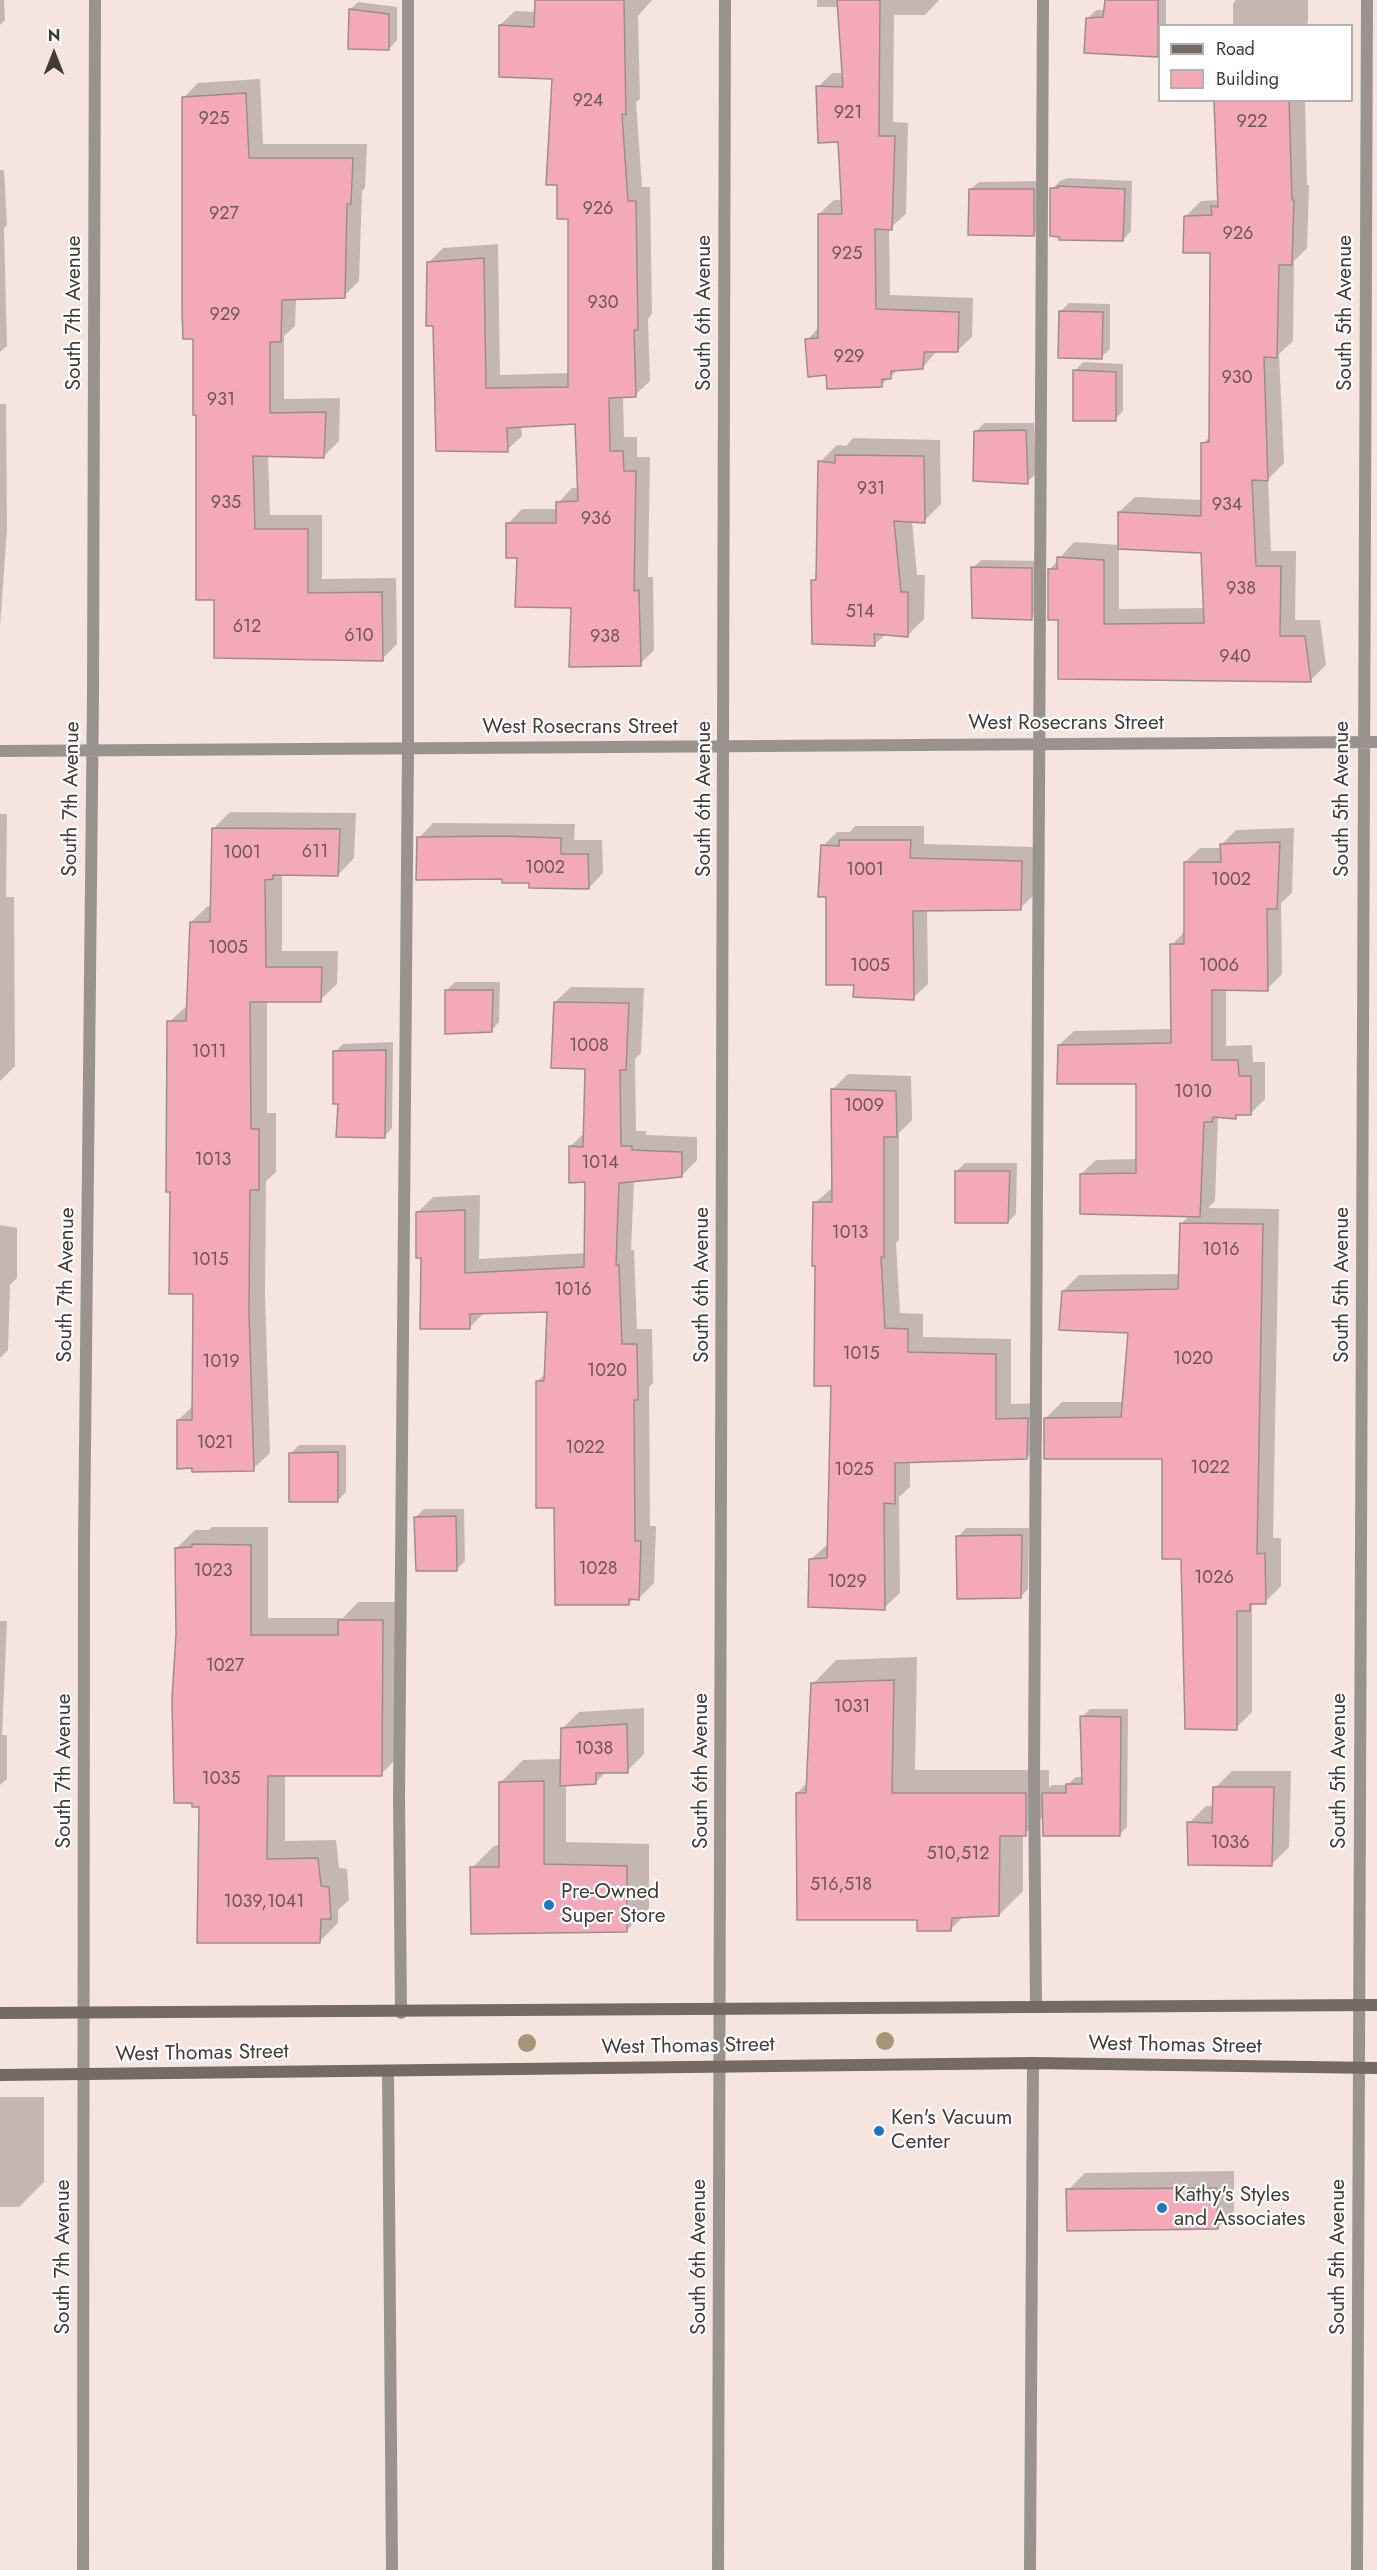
<!DOCTYPE html>
<html>
<head>
<meta charset="utf-8">
<style>
	body { margin:0 }
	#map { position:relative; width:1377px; height:2570px; overflow:hidden; background:#f6e4df; font-family:Jost,sans-serif }
	canvas { display:block }
	.legend { position:absolute; left:1158px; top:24px; width:195px; height:78px; box-sizing:border-box; background:#fff; border:2px solid #b3b1b0; margin:0; padding:8px 10px; list-style:none; font-size:18px; color:#423b39 }
	.legend li { display:flex; align-items:center; gap:12px; height:30px }
	.legend b { width:30px; border:2px solid #b3b1b0 }
	.north { position:absolute; left:24px; top:24px; width:60px; height:60px; -webkit-text-stroke:4px #fff; paint-order:stroke; rotate:0deg; font-size:16px; font-weight:700; line-height:24px; text-align:center; color:#423b39 }
	.north::after { content:''; display:block; margin:auto; width:21px; height:27px; background:#423b39; clip-path:polygon(50% 0,100% 100%,50% 72%,0 100%) }
</style>
</head>
<body>
<div id="map">
<canvas width="1377" height="2570"></canvas>
<ul class="legend">
<li><b style="height:8px;background:#736b64"></b>Road</li>
<li><b style="height:16px;background:#f4a9b9"></b>Building</li>
</ul>
<div class="north">N</div>
</div>
<script>
const context = document.querySelector('canvas').getContext('2d');
context.lineJoin = 'round';
function fill(path, color) { context.fillStyle = color; context.fill(path, 'evenodd'); }
const shape = rows => new Path2D(rows.map(r => 'M' + r).join(''));
function strokePath(path, color, width, dash) { context.strokeStyle = color; context.lineWidth = width; context.lineCap = dash ? 'butt' : 'round'; context.setLineDash(dash || []); context.stroke(path); }
function label(font, color, halo, rows, align = 'center') {
  context.font = font + ' Jost,sans-serif'; context.lineWidth = 4.5; context.setLineDash([]); context.textBaseline = 'middle'; context.strokeStyle = halo; context.fillStyle = color; for (const [text, x, y, turn = 0] of rows) {
    context.save(); context.translate(x, y); context.rotate((+turn || 0) * Math.PI / 180); context.textAlign = isNaN(turn) ? turn : align; if (halo) context.strokeText(text, 0, 0); context.fillText(text, 0, 0); context.restore();
  }
}
fill(shape([
	[0,0,4,0,5,20,0,25],
	[536,0,652,0,638,16,640,99,636,102,642,187,650,187,652,314,648,319,650,381,635,395,623,396,624,437,637,437,637,457,650,457,648,577,653,577,654,650,640,664,519,556,508,524,522,509,558,509,558,503,572,488,579,488,577,422,521,425,522,436,507,450,434,324,428,263,443,248,498,244,500,375,570,373,570,218,553,78,500,25,515,11,536,12],
	[817,0,939,0,925,15,894,15,893,122,908,123,906,214,889,229,890,295,973,298,972,337,957,351,937,351,923,367,899,369,881,385,828,373,807,340,819,327,819,214,834,200,842,200,840,140,818,87,832,73,844,73,839,7,817,7],
	[1106,0,1166,0,1166,26,1160,26,1158,55,1087,19,1096,10,1105,10],
	[1236,0,1308,0,1308,22,1305,26,1233,26,1233,4],
	[358,2,397,7,397,40,389,49,350,10],
	[260,79,263,144,367,144,365,188,362,191,359,281,344,296,296,298,295,326,284,336,284,399,340,398,339,441,324,456,268,455,270,515,322,515,322,579,396,578,397,644,382,659,215,599,198,413,183,98,198,83],
	[1216,100,1305,100,1307,185,1309,185,1307,248,1294,261,1293,341,1279,354,1284,463,1268,479,1271,551,1296,551,1295,620,1320,620,1326,665,1310,681,1059,619,1050,569,1074,542,1119,545,1119,512,1135,497,1202,500,1203,444,1211,435,1212,252,1185,217,1201,201,1220,200],
	[1119,547,1203,551,1205,608,1119,609],
	[0,170,4,170,7,225,4,228,7,346,0,352],
	[1068,178,1132,181,1131,231,1123,240,1061,235,1052,189,1060,181],
	[1041,181,1041,226,1033,235,970,190,979,182],
	[1069,303,1110,304,1110,349,1101,357,1060,312],
	[1083,362,1123,364,1123,411,1115,419,1075,371],
	[0,404,6,404,7,529,0,627],
	[984,423,1034,423,1036,474,1027,482,976,432],
	[853,438,940,440,941,504,924,521,912,521,917,575,925,575,924,619,907,636,886,634,875,644,813,581,818,575,820,462,837,445,846,446],
	[981,560,1040,561,1039,610,1031,618,973,568],
	[230,812,356,813,354,858,338,875,282,874,282,951,338,951,337,984,320,1000,267,1000,267,1113,276,1113,276,1172,266,1181,265,1294,270,1453,253,1469,178,1420,193,1406,194,1292,169,1022,188,1005,191,922,208,906,212,906,214,828],
	[0,814,7,814,6,897,14,897,15,1066,0,1081],
	[433,823,575,824,574,840,602,840,603,873,589,888,504,877,419,838],
	[855,826,924,826,924,844,1035,847,1035,894,1020,908,927,910,928,984,913,998,855,983,827,895,823,846,837,832,850,832],
	[1294,828,1292,893,1281,903,1282,974,1267,989,1226,989,1226,1046,1252,1045,1253,1062,1265,1062,1265,1099,1250,1114,1239,1114,1236,1117,1218,1116,1215,1201,1208,1208,1279,1209,1273,1538,1281,1538,1281,1586,1265,1602,1256,1602,1252,1606,1252,1712,1236,1728,1182,1557,1163,1458,1046,1418,1062,1402,1124,1402,1129,1332,1063,1291,1079,1275,1180,1274,1181,1224,1189,1216,1081,1174,1096,1160,1137,1159,1137,1083,1059,1045,1074,1031,1172,1029,1172,945,1185,931,1185,862,1200,848,1222,848,1222,844,1236,830],
	[455,982,500,982,499,1022,491,1031,446,991],
	[571,987,644,988,641,1053,635,1059,636,1131,646,1131,646,1135,697,1137,697,1160,681,1176,634,1180,631,1250,634,1250,637,1329,652,1329,653,1383,649,1387,650,1526,656,1526,654,1583,639,1598,634,1598,629,1604,555,1506,538,1381,546,1373,549,1310,485,1312,469,1328,422,1257,418,1212,433,1197,480,1195,479,1259,586,1253,587,1180,570,1147,585,1132,586,1067,555,1002],
	[393,1042,392,1128,384,1137,335,1052,343,1044],
	[848,1074,911,1076,912,1120,899,1133,899,1240,896,1243,900,1313,923,1314,923,1337,1011,1339,1011,1404,1042,1403,1042,1442,1027,1458,910,1461,910,1487,899,1497,900,1593,884,1608,810,1560,828,1544,832,1384,816,1264,815,1203,833,1187,832,1090],
	[965,1163,1017,1163,1016,1214,1008,1222,957,1171],
	[0,1225,17,1228,17,1278,10,1285,8,1350,0,1358],
	[299,1445,346,1445,346,1492,337,1501,290,1454],
	[424,1509,464,1509,465,1561,457,1569,416,1517],
	[212,1527,268,1527,268,1618,343,1618,358,1602,401,1602,399,1756,381,1774,285,1774,285,1841,336,1840,339,1868,347,1869,349,1900,338,1910,338,1923,319,1942,200,1806,177,1636,176,1549,195,1530,209,1530],
	[966,1528,1029,1528,1028,1589,1020,1597,958,1537],
	[0,1621,7,1621,2,1735,7,1735,7,1779,0,1785],
	[917,1657,915,1770,1049,1770,1049,1788,1052,1785,1067,1785,1076,1777,1083,1777,1082,1717,1090,1709,1128,1709,1127,1827,1119,1835,1044,1816,1023,1835,1023,1891,999,1915,964,1916,950,1930,918,1919,797,1793,808,1782,813,1684,836,1660],
	[644,1708,644,1754,627,1771,607,1771,595,1783,566,1784,566,1842,649,1844,649,1908,627,1930,472,1868,494,1846,500,1845,500,1783,523,1760,562,1759,562,1729,579,1712],
	[1232,1771,1291,1771,1289,1847,1272,1864,1189,1823,1206,1806,1214,1806,1215,1788],
	[0,2097,44,2097,44,2182,19,2207,0,2207],
	[1234,2171,1234,2211,1217,2228,1068,2190,1085,2173]
]), '#0003');
const building = shape([
	[535,0,624,0,626,115,622,114,628,201,636,201,638,330,634,330,636,397,609,398,610,451,623,451,624,471,636,471,634,591,639,590,641,666,569,667,571,608,515,607,517,558,506,558,506,523,556,523,556,502,578,501,575,424,507,428,508,452,436,451,433,326,426,326,427,262,484,258,486,388,568,387,568,219,557,219,557,185,546,185,552,79,499,77,499,25,534,27,535,0],
	[837,0,880,0,879,136,895,136,892,230,875,229,876,309,959,312,958,352,924,352,923,369,891,371,891,379,882,379,882,387,827,389,826,375,808,377,805,339,818,338,818,214,842,214,838,142,818,143,816,86,843,87,837,0],
	[1105,0,1158,0,1158,57,1084,53,1086,18,1103,17,1105,0],
	[349,9,389,14,389,50,348,49,349,9],
	[246,93,249,158,353,158,351,204,347,204,345,298,282,300,281,342,270,342,270,413,326,412,324,458,253,456,255,529,308,529,308,593,382,592,383,661,214,658,214,600,196,600,196,415,193,415,193,339,183,339,182,311,182,97,246,93],
	[1214,100,1289,100,1292,200,1294,200,1292,265,1279,265,1277,358,1264,357,1268,481,1252,480,1256,566,1281,566,1280,636,1305,636,1311,682,1058,679,1058,620,1048,620,1048,569,1057,569,1057,557,1104,560,1104,624,1204,623,1201,553,1118,549,1118,512,1201,516,1201,443,1209,442,1210,253,1183,253,1184,216,1212,215,1211,206,1218,207,1214,100],
	[1058,186,1125,189,1123,241,1059,240,1059,237,1050,236,1050,188,1058,188,1058,186],
	[969,189,1034,189,1034,236,968,235,969,189],
	[1059,311,1103,312,1102,359,1058,358,1059,311],
	[1073,370,1116,372,1116,421,1073,421,1073,370],
	[1026,430,1028,484,973,481,974,431,1026,430],
	[835,455,924,456,925,523,894,521,901,592,908,592,908,637,874,634,875,646,812,644,811,580,816,580,818,461,835,463,835,455],
	[971,567,1032,568,1032,620,972,618,971,567],
	[212,828,340,829,338,876,273,875,273,879,265,880,266,967,322,967,321,1002,250,1002,251,1129,259,1129,259,1190,250,1190,249,1312,254,1471,192,1472,192,1468,177,1469,177,1420,192,1420,193,1294,169,1294,170,1192,166,1192,167,1021,186,1021,190,922,210,922,212,828],
	[502,836,561,838,561,854,588,854,589,889,529,888,529,883,502,883,502,879,416,880,417,837,502,836],
	[839,840,911,840,910,858,1022,861,1021,910,913,911,914,1000,853,997,854,985,826,985,826,897,818,897,821,845,839,846,839,840],
	[1280,842,1277,909,1267,909,1268,991,1212,990,1212,1060,1238,1060,1239,1076,1251,1076,1251,1115,1236,1115,1236,1119,1213,1117,1212,1122,1204,1122,1200,1217,1080,1214,1080,1174,1136,1173,1136,1084,1057,1084,1058,1045,1171,1043,1170,944,1184,944,1184,862,1221,862,1220,844,1280,842],
	[445,990,493,990,492,1032,445,1034,445,990],
	[554,1002,629,1003,626,1070,620,1070,621,1146,632,1146,632,1150,682,1152,682,1177,619,1183,616,1265,619,1265,622,1344,637,1344,638,1400,634,1400,635,1541,641,1541,639,1600,629,1599,629,1605,555,1605,554,1508,536,1508,536,1381,544,1381,547,1312,470,1314,470,1329,420,1329,421,1258,416,1258,416,1212,465,1210,465,1273,584,1267,585,1182,569,1183,569,1146,583,1147,585,1069,551,1068,554,1002],
	[386,1050,385,1138,336,1137,338,1104,333,1104,333,1051,386,1050],
	[831,1089,896,1091,897,1137,884,1137,884,1257,881,1257,885,1328,908,1329,908,1352,996,1354,996,1419,1028,1418,1027,1459,895,1463,895,1504,884,1503,885,1610,808,1607,809,1559,827,1558,831,1386,814,1386,815,1266,812,1266,813,1202,832,1202,831,1089],
	[955,1171,1010,1171,1008,1223,955,1223,955,1171],
	[1180,1223,1263,1224,1257,1554,1265,1553,1266,1604,1250,1604,1250,1611,1237,1611,1237,1730,1185,1729,1181,1559,1162,1559,1162,1459,1044,1459,1044,1418,1121,1417,1128,1333,1059,1330,1062,1291,1178,1289,1180,1223],
	[338,1452,338,1502,289,1502,289,1453,338,1452],
	[456,1516,457,1571,416,1571,414,1517,456,1516],
	[1022,1535,1021,1598,957,1599,956,1536,1022,1535],
	[192,1544,251,1545,251,1635,338,1635,338,1620,383,1620,382,1776,268,1776,267,1859,318,1858,321,1886,329,1887,331,1919,321,1919,320,1943,197,1943,199,1807,192,1807,192,1803,174,1803,172,1698,176,1635,175,1548,192,1547,192,1544],
	[894,1680,892,1793,1026,1793,1026,1836,1000,1836,999,1916,952,1918,951,1931,917,1931,917,1920,797,1920,796,1793,806,1793,811,1683,894,1680],
	[1080,1716,1121,1717,1120,1836,1043,1836,1042,1793,1066,1793,1066,1784,1082,1784,1080,1716],
	[627,1724,628,1773,596,1773,596,1784,560,1786,561,1728,627,1724],
	[544,1781,544,1864,627,1866,627,1932,471,1934,470,1867,499,1867,499,1782,544,1781],
	[1213,1787,1274,1787,1272,1866,1188,1865,1187,1822,1212,1823,1213,1787],
	[1217,2188,1218,2229,1067,2231,1066,2189,1217,2188]
]);
fill(building, '#f4a9b9');
strokePath(building, '#9d8c8f', 1.5);
strokePath(shape([
	[1036,2007,1034,1781,1043,0],
	[401,2013,399,1796,408,748,408,0],
	[388,2071,392,2570],
	[1030,2570,1033,2063]
]), '#99938f', 12);
strokePath(shape([
	[0,751,1377,742],
	[83,2570,84,1542,93,696,95,0],
	[718,2570,725,0],
	[1357,2570,1367,0]
]), '#99938f', 12);
strokePath(shape([
	[0,2013,1377,2005],
	[0,2075,1033,2063,1377,2068]
]), '#736b64', 12);
context.fillStyle = '#a79577';
for (const [x, y] of [
	[885,2041],
	[527,2043]
]) { context.beginPath(); context.arc(x, y, 9, 0, 2 * Math.PI); context.fill(); }
for (const [x, y, r, color] of [
	[549,1905,6,"#1f76c3"],
	[879,2131,6,"#1f76c3"],
	[1162,2208,6,"#1f76c3"]
]) { const dot = new Path2D(); dot.arc(x, y, r, 0, 2 * Math.PI); context.fillStyle = color; context.fill(dot); strokePath(dot, '#fff', 2); }
label('18px', '#6e5659', null, [
	["924",588,102],
	["921",848,114],
	["925",214,120],
	["922",1252,123],
	["926",598,210],
	["927",224,215],
	["926",1238,235],
	["925",847,255],
	["930",603,304],
	["929",225,316],
	["929",849,358],
	["930",1237,379],
	["931",221,401],
	["931",871,490],
	["935",226,504],
	["934",1227,506],
	["936",596,520],
	["938",1241,590],
	["514",860,613],
	["612",247,628],
	["610",359,637],
	["938",605,638],
	["940",1235,658],
	["611",315,853],
	["1001",242,854],
	["1002",545,869],
	["1001",865,871],
	["1002",1231,881],
	["1005",228,949],
	["1005",870,967],
	["1006",1219,967],
	["1008",589,1047],
	["1011",209,1053],
	["1010",1193,1093],
	["1009",864,1107],
	["1013",213,1161],
	["1014",600,1164],
	["1013",850,1234],
	["1016",1221,1251],
	["1015",210,1261],
	["1016",573,1291],
	["1015",861,1355],
	["1020",1193,1360],
	["1019",221,1363],
	["1020",607,1372],
	["1021",215,1444],
	["1022",585,1449],
	["1022",1210,1469],
	["1025",854,1471],
	["1028",598,1570],
	["1023",213,1572],
	["1026",1214,1579],
	["1029",847,1583],
	["1027",225,1667],
	["1031",852,1708],
	["1038",594,1750],
	["1035",221,1780],
	["1036",1230,1844],
	["510,512",958,1855],
	["516,518",841,1886],
	["1039,1041",264,1903]
]);
label('21px', '#423b39', '#fff', [
	["South 7th Avenue",75,313,-90],
	["South 6th Avenue",705,313,-90],
	["South 5th Avenue",1346,313,-90],
	["West Rosecrans Street",1066,724],
	["West Rosecrans Street",580,728],
	["South 7th Avenue",72,799,-89],
	["South 6th Avenue",705,799,-90],
	["South 5th Avenue",1343,799,-90],
	["South 7th Avenue",67,1285,-89],
	["South 6th Avenue",703,1285,-90],
	["South 5th Avenue",1343,1285,-90],
	["South 7th Avenue",65,1771,-90],
	["South 6th Avenue",702,1771,-90],
	["South 5th Avenue",1340,1771,-90],
	["West Thomas Street",1175,2046,1],
	["West Thomas Street",688,2047,-1],
	["West Thomas Street",202,2054,-1],
	["South 7th Avenue",64,2257,-90],
	["South 6th Avenue",700,2257,-90],
	["South 5th Avenue",1339,2257,-90]
]);
label('21px', '#423b39', '#fff', [
	["Pre-Owned",561,1893],
	["Super Store",561,1917],
	["Ken's Vacuum",891,2119],
	["Center",891,2143],
	["Kathy's Styles",1174,2196],
	["and Associates",1174,2220]
], 'left');
</script>
</body>
</html>
